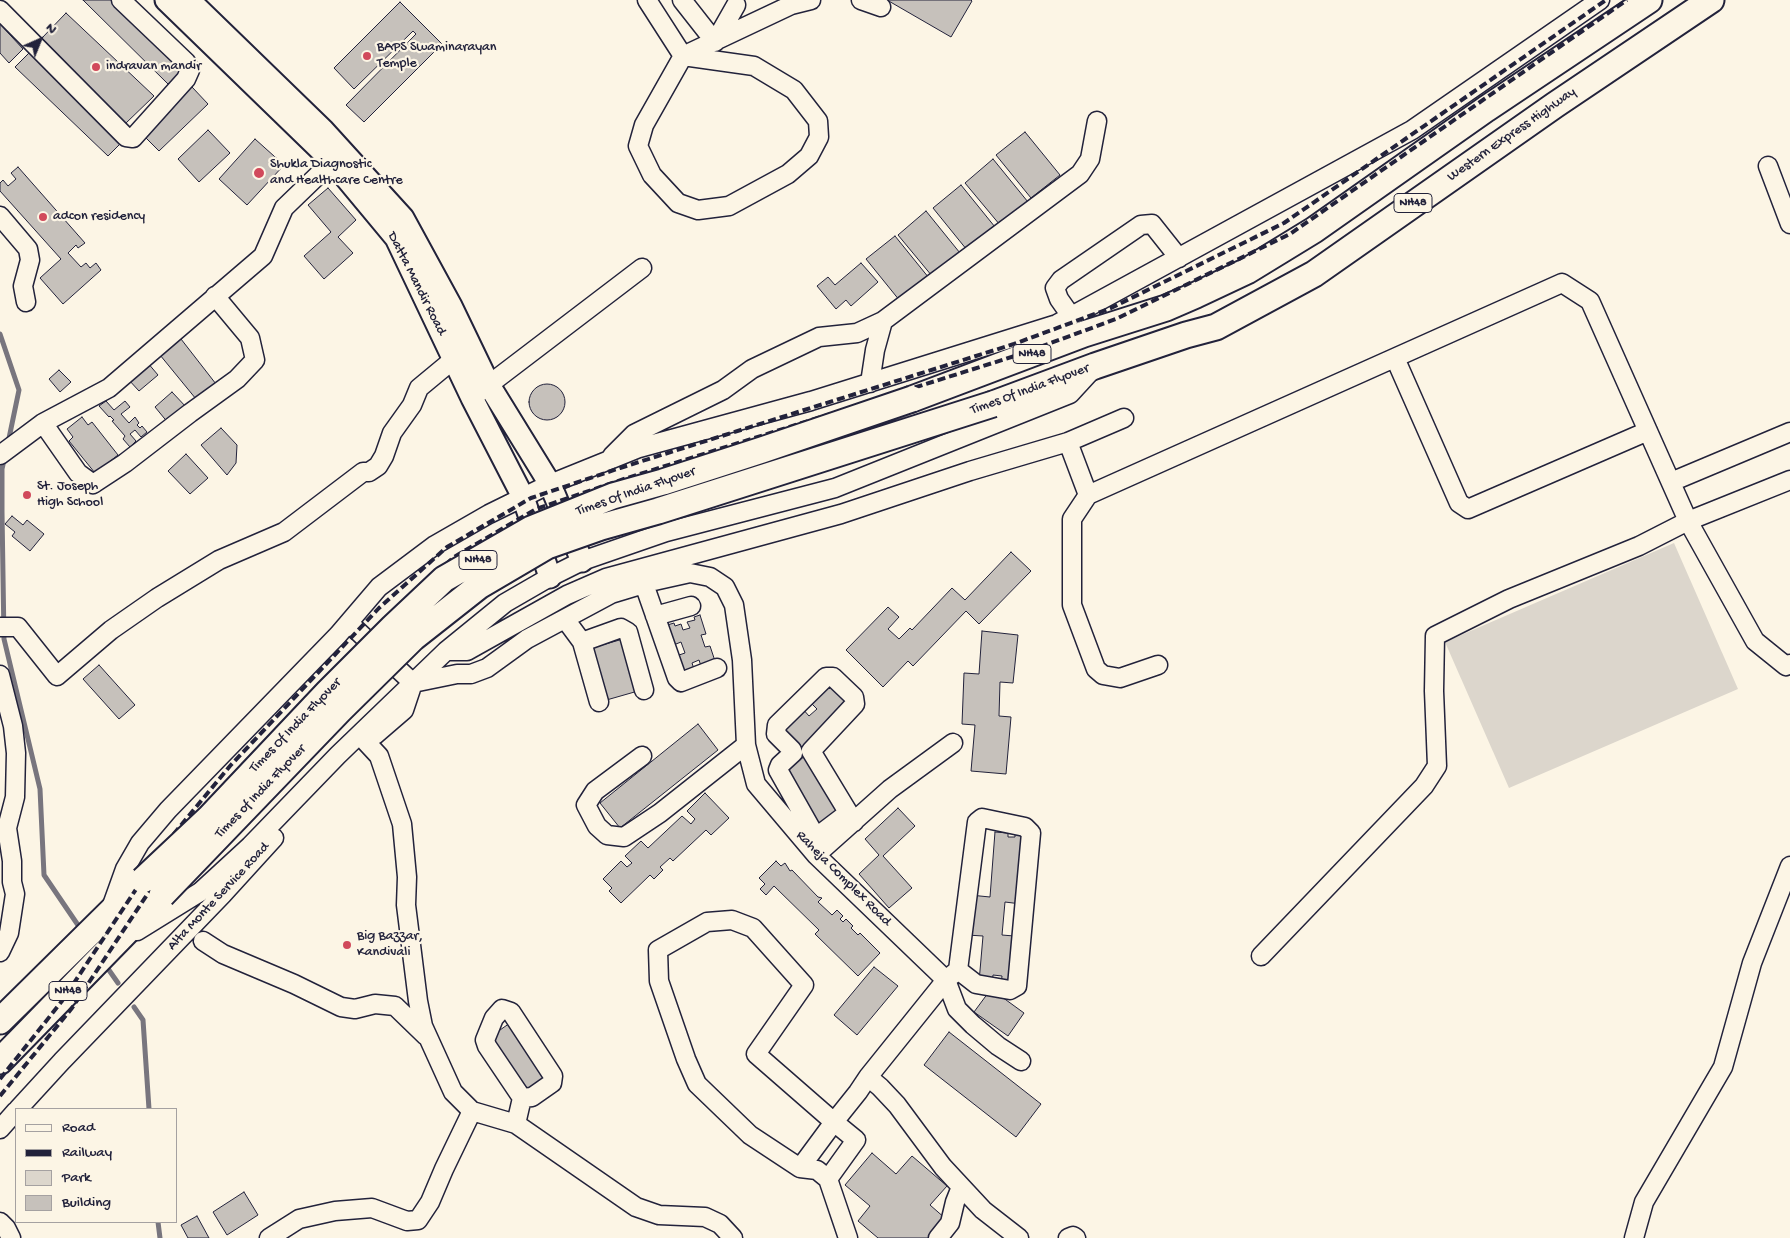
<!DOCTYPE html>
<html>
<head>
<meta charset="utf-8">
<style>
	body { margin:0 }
	#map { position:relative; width:1790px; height:1238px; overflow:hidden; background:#fcf5e5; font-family:"Gochi Hand",sans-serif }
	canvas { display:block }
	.legend { position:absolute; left:15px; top:1108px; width:162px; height:115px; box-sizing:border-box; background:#fcf5e5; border:1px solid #a5a1a1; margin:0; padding:6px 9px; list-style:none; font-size:15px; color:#22223b }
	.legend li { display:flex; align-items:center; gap:10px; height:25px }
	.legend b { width:25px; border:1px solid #a5a1a1 }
	.north { position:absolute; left:15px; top:15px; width:50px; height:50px; -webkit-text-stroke:4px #fcf5e5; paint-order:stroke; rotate:44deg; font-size:14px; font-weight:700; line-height:20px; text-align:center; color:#22223b }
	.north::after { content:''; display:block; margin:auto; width:18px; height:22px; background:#22223b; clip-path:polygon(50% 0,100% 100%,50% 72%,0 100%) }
</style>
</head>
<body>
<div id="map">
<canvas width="1790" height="1238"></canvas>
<ul class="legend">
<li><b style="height:6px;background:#fcf5e5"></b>Road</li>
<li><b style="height:6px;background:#22223b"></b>Railway</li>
<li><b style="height:14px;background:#dcd6cc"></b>Park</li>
<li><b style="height:14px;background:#c6c1bb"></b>Building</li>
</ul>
<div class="north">N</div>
</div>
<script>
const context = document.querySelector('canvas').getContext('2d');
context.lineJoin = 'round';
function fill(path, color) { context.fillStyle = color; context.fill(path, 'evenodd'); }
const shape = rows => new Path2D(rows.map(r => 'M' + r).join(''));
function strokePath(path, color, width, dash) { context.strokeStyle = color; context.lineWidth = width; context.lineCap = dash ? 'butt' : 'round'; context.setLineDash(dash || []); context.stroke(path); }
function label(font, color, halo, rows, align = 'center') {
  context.font = font + ' "Gochi Hand",sans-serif'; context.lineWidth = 4.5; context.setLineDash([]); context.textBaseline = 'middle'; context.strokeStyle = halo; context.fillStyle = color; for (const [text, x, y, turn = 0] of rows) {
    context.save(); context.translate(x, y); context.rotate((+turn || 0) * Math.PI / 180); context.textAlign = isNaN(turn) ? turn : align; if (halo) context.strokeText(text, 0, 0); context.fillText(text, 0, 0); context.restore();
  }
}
fill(shape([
	[1674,543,1738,689,1509,788,1445,642]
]), '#dcd6cc');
strokePath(shape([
	[0,334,19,390,8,443],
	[5,456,2,469,2,512,4,639,40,789,44,875,82,931],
	[104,963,118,983],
	[134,1007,143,1020,149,1109],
	[158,1222,160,1238]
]), '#78757e', 5);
const building = shape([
	[83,0,115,0,184,68,168,84,83,0],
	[887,0,971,0,972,1,951,37,887,0],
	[400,2,442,44,364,122,346,105,416,34,413,31,354,89,334,68,400,2],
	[66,13,154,96,125,124,42,38,66,13],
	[0,24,23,49,9,63,0,53,0,24],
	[32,50,125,139,108,156,15,67,32,50],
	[192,87,208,104,159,151,142,134,192,87],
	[208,130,230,153,199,182,178,159,208,130],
	[1025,132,1060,175,1031,198,996,155,1025,132],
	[255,139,284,165,247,205,219,179,255,139],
	[993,159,1028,202,1000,225,965,183,993,159],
	[18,167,85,243,78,248,76,245,68,253,81,267,86,263,90,268,96,263,101,270,63,304,40,278,61,259,0,191,0,183,3,180,8,186,16,179,11,173,18,167],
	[961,185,995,227,967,250,933,208,961,185],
	[328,188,356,220,338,237,353,253,324,279,304,256,331,232,308,205,328,188],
	[926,211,960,253,932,276,898,235,926,211],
	[895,236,929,278,900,301,866,259,895,236],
	[861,263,878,282,851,306,846,300,836,309,817,286,828,277,835,285,861,263],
	[181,339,216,384,196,399,160,355,181,339],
	[147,362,158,375,139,391,128,379,147,362],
	[59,370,71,382,60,392,49,379,59,370],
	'529 402a18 18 0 1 1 36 0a18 18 0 1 1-36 0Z',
	[172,392,187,408,169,424,155,407,172,392],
	[106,401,114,410,125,401,130,407,121,414,129,423,135,417,139,423,137,425,140,428,142,426,147,432,141,437,135,430,130,434,136,441,130,447,123,439,125,436,112,421,114,420,110,416,109,417,99,406,106,401],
	[82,417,88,425,92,422,118,455,95,473,69,441,73,437,67,429,82,417],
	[221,428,237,445,236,463,227,475,201,445,221,428],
	[186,454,208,478,190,494,168,471,186,454],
	[12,516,23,525,27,520,44,534,30,551,12,536,15,532,5,524,12,516],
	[1011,552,1031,571,979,624,966,611,913,666,908,661,883,687,846,650,888,607,899,617,888,629,899,639,910,628,912,630,952,588,965,600,1011,552],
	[700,615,706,634,701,635,705,647,710,646,716,664,701,666,699,660,692,663,694,669,682,675,676,656,685,653,681,642,671,646,664,626,674,623,675,626,681,624,683,630,690,628,687,622,695,620,694,617,700,615],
	[982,631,1018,635,1013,683,1000,682,999,716,1011,717,1006,774,971,771,975,725,962,724,964,673,979,674,982,631],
	[623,639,638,691,603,701,588,649,623,639],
	[99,665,135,705,119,719,83,679,99,665],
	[834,684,851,702,800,750,780,729,802,708,809,716,817,709,809,701,826,686,829,689,834,684],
	[698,724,718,750,620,828,600,803,698,724],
	[806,756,841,816,816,830,802,804,806,802,802,794,797,797,782,769,806,756],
	[705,793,729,818,711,835,706,830,673,861,670,858,660,867,663,870,654,879,650,875,621,903,609,891,612,888,603,879,621,861,627,867,632,863,625,856,641,841,648,848,682,816,691,824,695,819,687,811,705,793],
	[898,808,915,826,883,856,912,888,889,908,859,874,879,855,865,839,898,808],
	[995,832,1008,833,1008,837,1015,837,1015,833,1026,834,1021,904,1005,902,1002,935,1014,936,1011,985,1001,984,1002,976,993,975,992,983,979,982,983,936,967,935,970,895,990,897,995,832],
	[776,861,781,866,785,863,790,871,792,870,818,897,822,898,818,902,832,915,837,910,843,916,840,919,843,922,846,919,853,926,851,928,858,935,860,933,880,953,858,976,815,934,819,930,774,886,766,895,760,889,765,884,759,878,776,861],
	[874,967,898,986,857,1035,834,1015,874,967],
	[991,989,1024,1013,1008,1036,974,1012,991,989],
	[510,1023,550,1079,530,1093,490,1037,510,1023],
	[949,1032,1041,1104,1016,1137,924,1065,949,1032],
	[872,1153,896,1174,912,1156,947,1186,930,1205,946,1219,930,1238,878,1238,858,1221,870,1206,845,1185,872,1153],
	[244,1192,258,1215,227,1235,213,1212,244,1192],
	[197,1216,209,1238,188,1238,181,1225,197,1216]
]);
fill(building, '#c6c1bb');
strokePath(building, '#22223b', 1);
const minor = shape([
	[647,0,683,56,754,66,794,90,818,121,819,137,809,156,788,174,729,206,698,210,678,203,652,175,638,146,644,125,683,56,791,5,811,0],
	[682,0,715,42,736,5],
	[861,0,881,7],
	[0,10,126,137,133,138,186,79,190,70,186,62,121,0],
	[1768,166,1790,224],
	[0,216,28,249,30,260,23,286,26,302],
	[1071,316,1059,299,1055,288,1061,280,1141,225,1152,224,1179,258],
	[1395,358,1459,503,1468,509,1648,431],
	[870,383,875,350,883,321],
	[478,393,642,268],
	[43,423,78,473,93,484,125,463,190,413,237,379,255,360,250,338,215,296],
	[1068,442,1088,495,1072,519,1072,605,1096,669,1103,675,1120,678,1158,665],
	[0,455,43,423,109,388,263,256,284,208,342,152],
	[612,456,634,434,723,390,752,369,819,337,857,333,883,321,1080,174,1090,159,1097,121],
	[1671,482,1790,432],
	[1088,495,1562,283,1590,301,1688,521,1755,641,1786,666,1790,664],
	[644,584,677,678,681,682,717,668],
	[655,616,691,606],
	[565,619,582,642,599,702],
	[349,623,413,683],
	[0,627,18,627,57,676,111,630,157,598,219,560,284,532,363,472,369,472,378,466,384,456,392,433,412,405,419,388,454,359],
	[582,642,621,628,628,632,644,690],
	[446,651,467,651,567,595,606,578,841,514,970,471,1068,442,1124,418],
	[0,675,13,726,16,753,15,797,7,828,12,861,12,882,15,894,9,933,0,952],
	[413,683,457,674,471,674,487,668,527,639,611,594,654,581,690,573,710,577,725,587,734,605,742,660,746,745,756,784,816,855,946,980,868,1077,880,1087,897,1105,943,1167,983,1210,1019,1238],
	[375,735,404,710,412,686],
	[366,742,379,756,402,824,407,877,406,905,418,1001,423,1026,453,1092,472,1111,516,1124,636,1207,659,1215,705,1217,720,1224,733,1238],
	[642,756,595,791,586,805,597,826,607,835,624,837,660,813,746,745],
	[848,813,819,835,813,832,778,770,780,765,793,753,792,750,776,734,777,725,826,677,833,677,854,697,855,704,811,751,854,822],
	[816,855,890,789,953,743],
	[111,908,125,869,140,843,168,810,338,635,379,587,435,545,489,514,550,484,639,448,811,401,1057,324,1412,130,1600,0],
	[137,931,200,892,250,846,338,755,446,651,505,603,550,577,582,561,666,532,835,488,1070,394,1093,369],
	[203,941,223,954,294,984,341,1007,355,1009,375,1004,395,1006,426,1036],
	[1261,956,1424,786,1437,766,1434,691,1435,636,1509,599,1639,546,1688,521,1790,480],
	[958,970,976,984,1010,990,1017,986,1031,833,1025,827,982,818,977,822,958,970,946,980,957,1009,973,1025,998,1046,1021,1061],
	[18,1109,62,1061,223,894,274,838],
	[516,1124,522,1098,532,1097,552,1083,553,1076,511,1012,502,1009,494,1018,485,1040,487,1046,522,1098],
	[0,1129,16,1111],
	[800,1168,817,1170,828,1179,848,1238],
	[828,1179,856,1140,834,1122,756,1054,804,985,753,928,732,920,707,922,658,950,659,981,686,1059,697,1084,750,1135,800,1168,834,1122,858,1092,868,1077],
	[0,1222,6,1228,11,1238],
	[269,1238,299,1219,335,1211,372,1208,407,1221,418,1220,430,1202,444,1169,472,1111],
	[938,1238,950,1223,955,1202,961,1187],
	[1068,1238,1073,1236,1076,1238],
	[1634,1238,1644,1202,1723,1067,1752,963,1790,866]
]);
const major = shape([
	[166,0,332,161,396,238,472,398,523,497,550,577],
	[189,0,323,130,403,218,451,306,489,385,550,484,582,561]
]);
const highway = shape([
	[912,399,1084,334,1166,308,1196,295,1247,271,1314,230,1486,109,1649,0],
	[993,404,1095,366,1186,335,1216,327,1314,274,1555,105,1711,0],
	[0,1021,143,880],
	[0,1061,162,895]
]);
strokePath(minor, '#22223b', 21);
strokePath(major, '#22223b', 25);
strokePath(highway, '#22223b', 29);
strokePath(minor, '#fcf5e5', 18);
strokePath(major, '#fcf5e5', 21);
strokePath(highway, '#fcf5e5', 25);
strokePath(shape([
	[0,1079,62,1001,168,841,230,766,379,608,447,547,531,498,620,468,1014,344,1111,308,1284,223,1606,0],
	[0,1096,72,1008,178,848,239,774,387,617,454,557,536,509,624,479,1018,355,1116,319,1290,234,1627,0]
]), '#22223b', 4, [8, 4]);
const highwayBridge = shape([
	[143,880,210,817,328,692,393,627,444,579,531,529,613,496,663,482,762,450,912,399],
	[162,895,340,710,413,638,479,586,547,546,601,527,658,511,993,404]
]);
strokePath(highwayBridge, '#22223b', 29, []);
strokePath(highwayBridge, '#fcf5e5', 25);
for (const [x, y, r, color] of [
	[367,56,5,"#d1495b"],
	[96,67,5,"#d1495b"],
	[259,173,6,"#d1495b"],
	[43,217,5,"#d1495b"],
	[27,495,5,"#d1495b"],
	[347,945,5,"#d1495b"]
]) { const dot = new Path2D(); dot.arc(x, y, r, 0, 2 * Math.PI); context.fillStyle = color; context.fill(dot); strokePath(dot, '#fcf5e5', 2); }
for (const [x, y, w] of [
	[1413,203,38],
	[1032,354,38],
	[478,560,38],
	[68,991,38]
]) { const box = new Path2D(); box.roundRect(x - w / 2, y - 9.5, w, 19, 4); context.fillStyle = '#fcf5e5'; context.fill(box); strokePath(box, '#22223b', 1); }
label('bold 12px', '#22223b', null, [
	["NH48",1413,203],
	["NH48",1032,354],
	["NH48",478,560],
	["NH48",68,991]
]);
label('14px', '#22223b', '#fcf5e5', [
	["BAPS Swaminarayan",377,48],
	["Temple",377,64],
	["indravan mandir",106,67],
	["Shukla Diagnostic",270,165],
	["and Healthcare Centre",270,181],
	["adcon residency",53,217],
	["St. Joseph",37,487],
	["High School",37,503],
	["Big Bazzar,",357,937],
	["Kandivali",357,953]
], 'left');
label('14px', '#22223b', '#fcf5e5', [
	["Western Express Highway",1512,135,-35],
	["Datta Mandir Road",416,284,63],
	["Times Of India Flyover",1030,390,-20],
	["Times Of India Flyover",636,492,-19],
	["Times Of India Flyover",296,726,-46],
	["Times of India Flyover",261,792,-46],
	["Raheja Complex Road",843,879,45],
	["Alta Monte Service Road",219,897,-47]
]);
</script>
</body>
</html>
